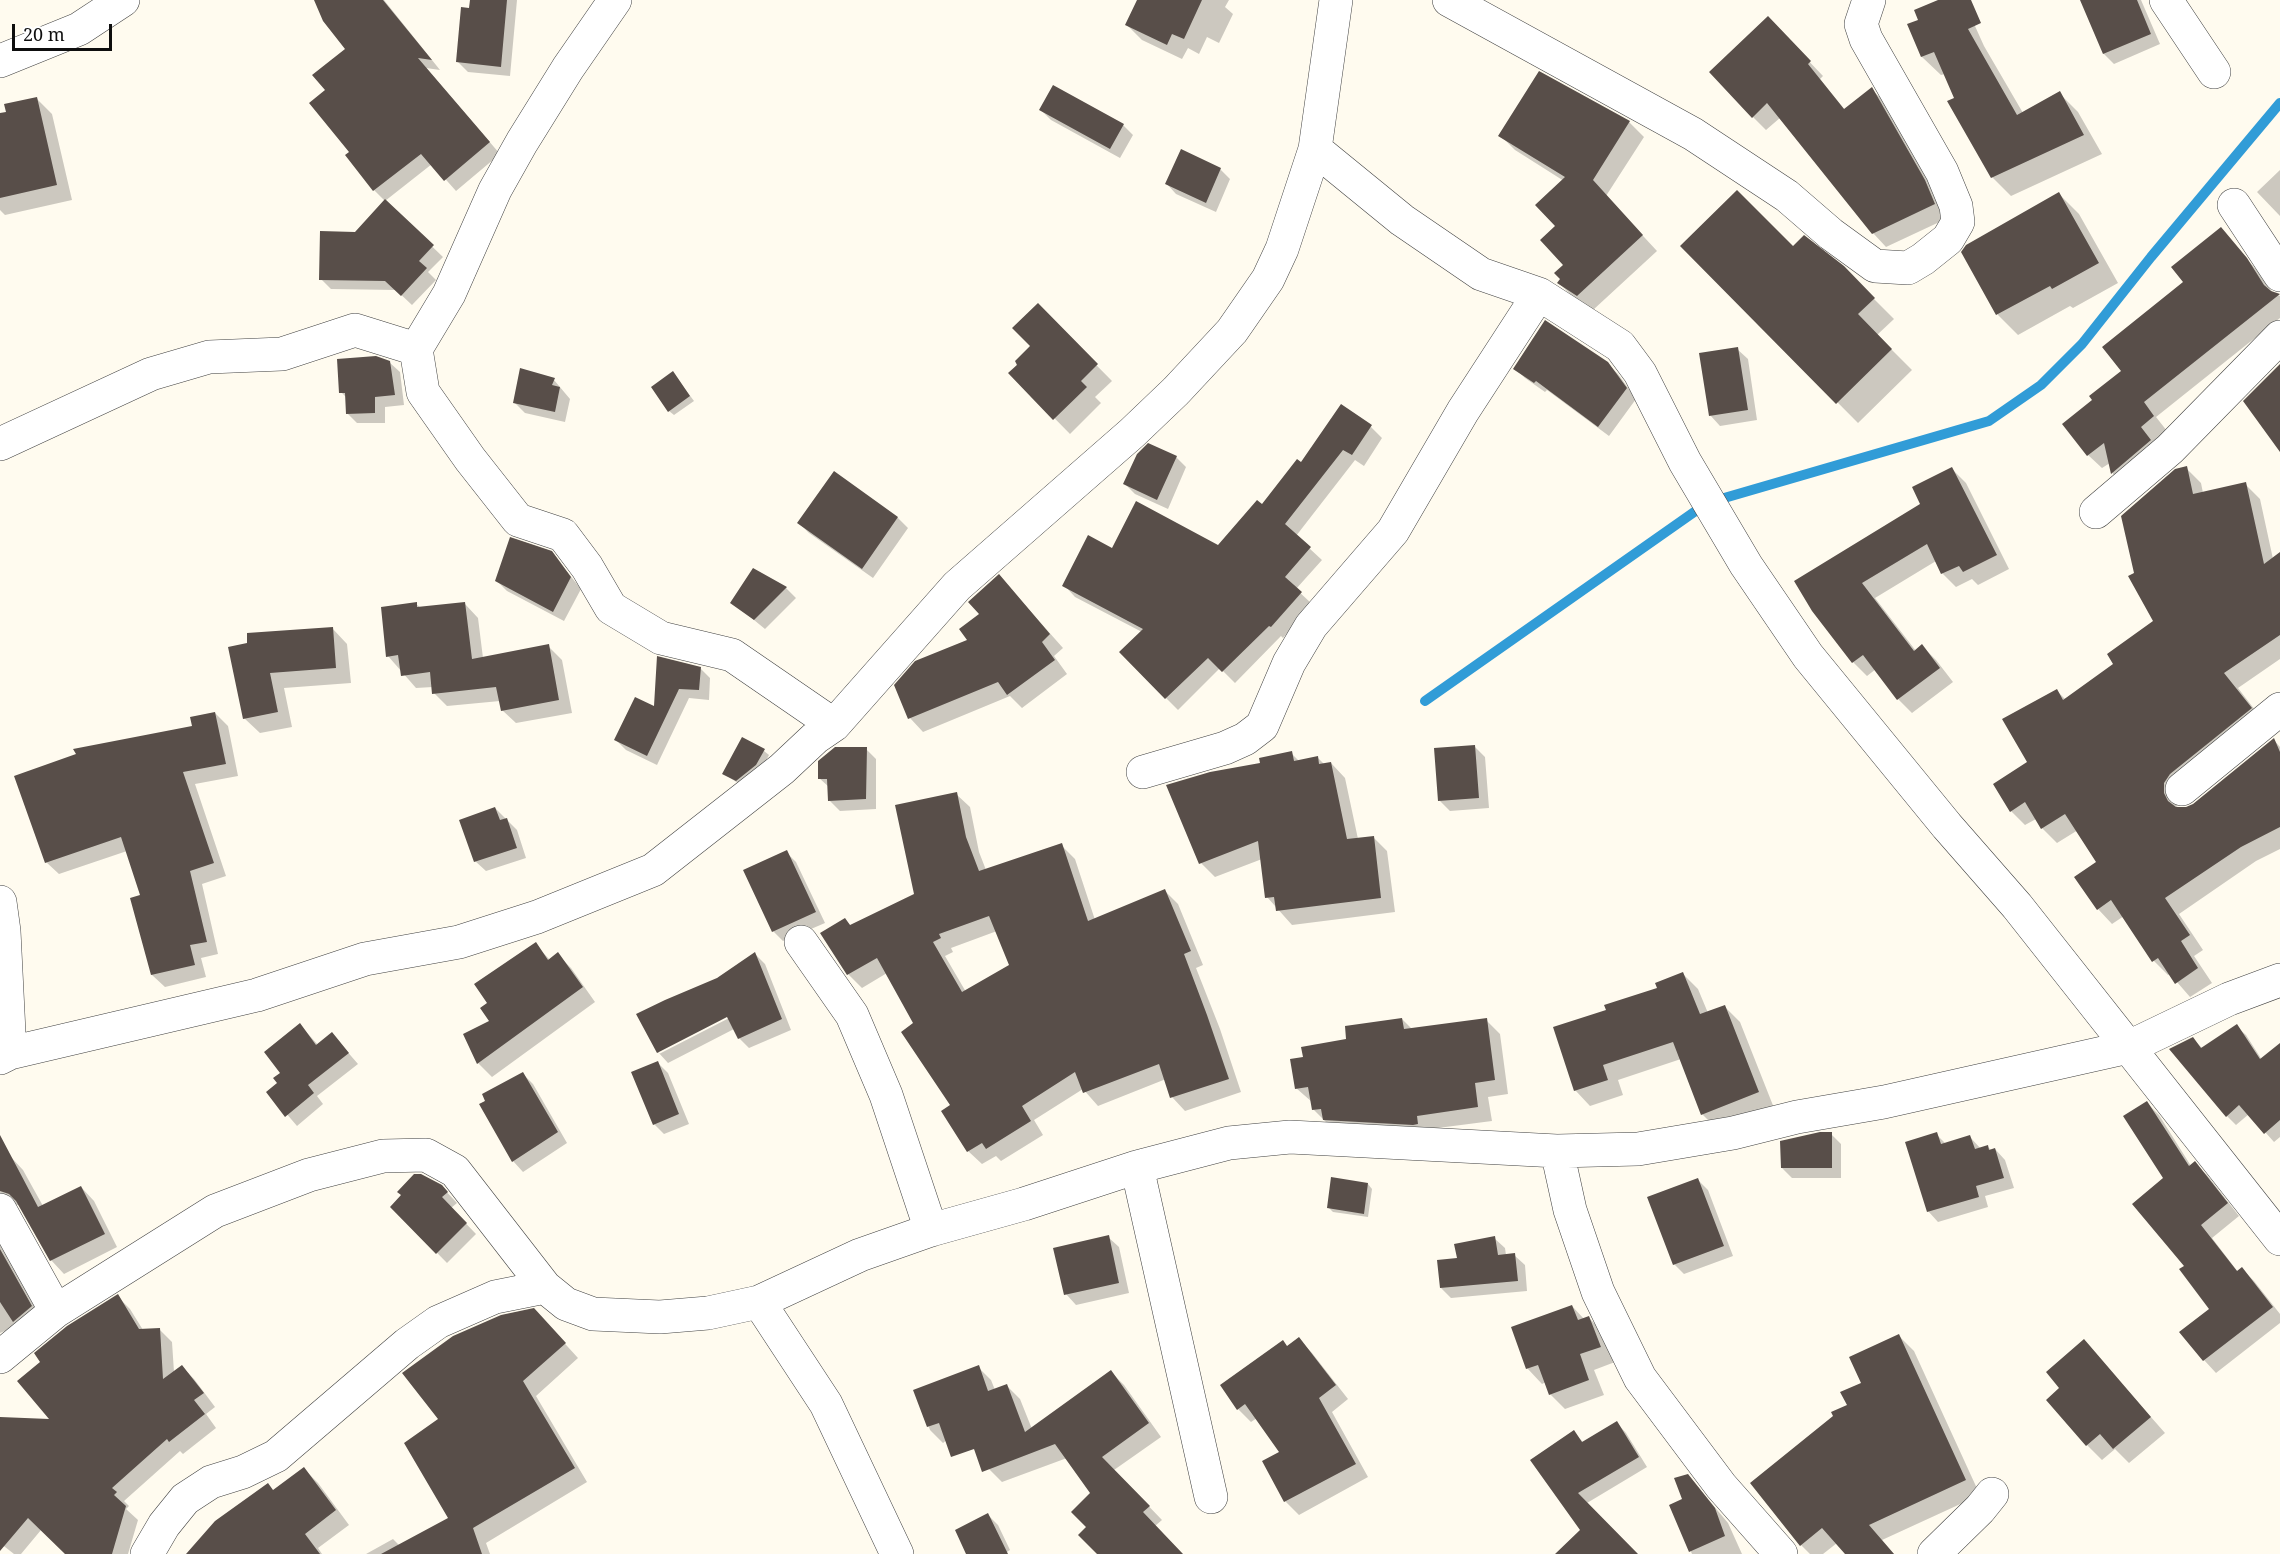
<!DOCTYPE html>
<html>
<head>
<meta charset="utf-8">
<style>
	body { margin:0 }
	#map { position:relative; width:2280px; height:1554px; overflow:hidden; background:#fffbef; font-family:"Noto Serif",serif }
	canvas { display:block }
	.scale { position:absolute; left:12px; top:24px; width:100px; height:27px; box-sizing:border-box; border:3px solid #0e0e0e; border-top:0; padding-left:8px; font-size:18px; line-height:21px; white-space:nowrap; color:#0e0e0e; -webkit-text-stroke:4px #fff; paint-order:stroke }
</style>
</head>
<body>
<div id="map">
<canvas width="2280" height="1554"></canvas>
<div class="scale">20 m</div>
</div>
<script>
const c = document.querySelector('canvas').getContext('2d');
c.lineJoin = 'round';
function fill(path, color) {
  c.fillStyle = color;
  c.fill(path, 'evenodd');
}
function shape(rows) {
  const path = new Path2D();
  for (const r of rows) {
    path.moveTo(r[0], r[1]);
    for (let i = 2; i < r.length; i += 2) path.lineTo(r[i], r[i + 1]);
  }
  return path;
}
function strokePath(path, color, width, dash) {
  c.strokeStyle = color;
  c.lineWidth = width;
  c.lineCap = dash ? 'butt' : 'round';
  c.setLineDash(dash || []);
  c.stroke(path);
}
const shadow = shape([
	[316,0,384,0,440,70,426,68,500,154,456,191,432,164,385,201,374,190,351,152,327,90,347,49],
	[471,0,517,0,510,76,468,72,458,62],
	[1139,0,1229,0,1225,7,1233,14,1219,43,1207,37,1199,54,1188,48,1182,59,1142,40,1127,25],
	[1942,0,1955,0,1970,15,1984,46,2023,113,2059,93,2078,112,2102,154,2011,196,1992,177,1945,74,1941,75,1922,57,1909,25,1920,20],
	[2082,0,2141,0,2160,44,2114,64,2104,54],
	[1781,32,1823,76,1820,79,1845,110,1871,89,1885,102,1938,196,1948,218,1886,247,1873,233,1781,117,1766,130,1753,117],
	[37,99,52,114,72,200,5,215,0,210,0,115],
	[1041,110,1123,125,1133,135,1120,158,1051,120],
	[1629,122,1644,137,1606,196,1657,251,1593,310,1574,298,1559,283,1565,265,1557,226,1564,181,1515,150,1500,135],
	[1220,169,1230,179,1216,212,1176,194,1166,183],
	[2280,170,2280,216,2257,192],
	[2059,194,2079,214,2118,283,2073,308,2070,306,2018,335,1998,315,1963,252],
	[385,201,443,257,428,272,436,280,412,305,396,290,331,289,321,279,355,233],
	[2221,229,2260,274,2273,293,2280,296,2280,318,2156,417,2167,431,2126,487,2113,474,2110,463,2102,468,2088,455,2095,401,2123,372],
	[1682,246,1793,248,1843,268,1894,319,1877,335,1912,370,1858,423],
	[1038,306,1112,381,1095,397,1101,403,1070,434,1010,373,1032,346],
	[1737,349,1748,359,1757,420,1720,426,1710,415],
	[389,362,400,372,404,405,385,407,385,423,357,423,347,413,347,398,341,392],
	[1607,363,1618,374,1636,399,1609,436,1547,390,1545,392,1525,378,1515,368],
	[673,373,694,401,674,415,669,411],
	[554,380,570,399,565,422,525,413,514,402],
	[1371,427,1382,438,1364,466,1355,460,1296,536,1322,560,1296,589,1312,604,1283,638,1281,636,1235,683,1220,668,1178,710,1121,653,1142,632,1075,597,1064,585,1112,550,1218,547,1262,506,1301,464],
	[1176,457,1186,467,1168,509,1135,494,1125,484],
	[2186,468,2201,483,2203,493,2245,484,2260,499,2273,559,2280,554,2280,659,2238,688,2265,723,2179,797,2177,808,2186,809,2194,805,2274,740,2280,747,2280,849,2256,861,2179,914,2203,950,2194,956,2212,983,2190,997,2170,974,2168,975,2154,961,2124,916,2112,924,2098,909,2098,863,2078,830,2057,843,2042,828,2036,819,2025,825,2011,811,2057,691,2065,699,2115,664,2155,621,2135,574],
	[1952,469,1966,483,2009,569,1978,585,1972,579,1956,587,1942,573,1936,561,1875,598,1916,651,1922,646,1936,660,1953,682,1912,713,1898,699,1876,669,1867,676,1853,662,1813,610,1922,505],
	[835,473,898,518,908,528,873,578,809,533,799,523],
	[551,552,581,589,564,621,507,591,497,581],
	[754,570,786,588,796,598,765,629,732,602],
	[999,576,1063,648,1054,656,1067,674,1022,708,1010,696,923,732,910,718,969,640],
	[416,604,421,608,465,604,478,618,483,658,548,646,562,660,572,713,516,723,502,710,500,701,447,706,434,693,433,687,416,688,388,656],
	[332,628,347,644,351,683,284,688,292,727,260,733,244,718,230,648],
	[700,668,710,678,709,700,689,698,657,765,626,750,616,740,656,709],
	[215,713,228,726,238,776,195,784,226,876,202,884,218,954,201,958,206,977,165,987,152,975,142,896,127,851,59,874,46,862,193,727],
	[1474,746,1485,757,1489,808,1450,811,1440,801],
	[866,749,876,759,876,809,840,811,830,801,829,787,819,778],
	[764,751,769,755,761,770,741,785,724,774],
	[1291,753,1299,761,1317,757,1325,765,1331,763,1345,778,1358,839,1373,837,1387,851,1395,912,1292,925,1267,897,1262,859,1215,877,1201,863,1262,764],
	[956,794,970,807,979,852,986,870,1061,845,1075,859,1095,920,1165,891,1178,904,1203,965,1196,968,1220,1029,1241,1092,1185,1111,1172,1097,1166,1079,1098,1106,1083,1089,1034,1120,1043,1135,1001,1161,996,1156,982,1164,968,1151,952,1106,915,1023,887,973,862,988,848,974,822,933,845,920,851,926,916,895],
	[997,931,1011,966,966,992,945,956,953,952,951,948],
	[495,808,517,830,526,858,486,871,475,861],
	[786,852,796,862,825,923,783,941,773,931],
	[535,944,550,960,557,954,571,968,595,1002,492,1077,478,1063,465,1035,492,1021,489,1003],
	[755,954,765,964,791,1030,749,1048,739,1038,734,1029,668,1063,658,1052,639,1015,718,979],
	[733,1012,735,1015,659,1054,659,1050],
	[1683,974,1698,989,1708,1013,1725,1007,1740,1022,1774,1108,1718,1130,1702,1114,1681,1059,1618,1080,1623,1095,1590,1106,1575,1090,1608,1011,1659,989],
	[1402,1019,1412,1029,1486,1020,1500,1034,1508,1094,1488,1097,1492,1121,1430,1129,1327,1123,1313,1109,1312,1102,1296,1088,1304,1058],
	[300,1025,318,1045,332,1034,358,1064,317,1096,323,1104,297,1126,268,1092,279,1083],
	[2236,1026,2246,1035,2262,1060,2280,1045,2280,1137,2274,1142,2249,1114,2236,1125,2227,1116,2193,1039,2203,1049],
	[658,1063,668,1073,689,1124,664,1134,654,1124],
	[523,1074,533,1084,567,1143,523,1172,513,1161,481,1104],
	[2147,1103,2159,1115,2191,1166,2194,1163,2207,1175,2239,1216,2212,1238,2238,1272,2242,1269,2254,1281,2280,1314,2280,1323,2216,1373,2204,1360,2211,1309,2186,1266],
	[1831,1134,1841,1144,1841,1178,1792,1178,1782,1168],
	[1936,1134,1946,1144,1970,1137,1981,1149,1988,1147,1992,1151,1995,1149,2005,1160,2014,1188,1985,1196,1988,1207,1938,1222,1928,1211],
	[10,1156,23,1170,43,1206,81,1187,94,1201,117,1247,64,1274,51,1260,21,1206,14,1204,0,1211,0,1162],
	[1698,1180,1708,1190,1733,1256,1684,1274,1674,1264],
	[1368,1184,1372,1189,1368,1217,1333,1212,1328,1207],
	[441,1186,457,1203,451,1208,476,1234,447,1263,392,1207],
	[1108,1237,1119,1247,1129,1293,1076,1305,1066,1294],
	[1494,1238,1505,1248,1506,1255,1514,1255,1525,1265,1527,1291,1451,1298,1441,1288,1459,1260],
	[0,1240,45,1320,19,1325,0,1333],
	[117,1296,130,1309,143,1330,159,1329,172,1342,174,1372,182,1367,194,1379,215,1407,206,1414,216,1428,183,1454,180,1451,124,1501,129,1506,126,1509,138,1520,128,1554,67,1554,41,1530,21,1554,14,1554,0,1543,0,1418,52,1421],
	[1572,1306,1584,1319,1588,1317,1604,1333,1615,1362,1594,1370,1604,1395,1565,1409,1550,1394,1546,1382,1542,1384,1527,1368],
	[547,1324,578,1358,536,1396,587,1482,486,1543,490,1554,366,1554,393,1539,400,1546,450,1519,441,1420],
	[1899,1336,1914,1351,1980,1495,1882,1540,1894,1554,1847,1554,1837,1543,1823,1554,1810,1554,1801,1545,1835,1417,1849,1406,1863,1384],
	[1299,1339,1312,1353,1348,1399,1332,1412,1368,1477,1299,1515,1285,1501,1264,1462,1281,1452,1257,1418,1251,1422,1238,1409,1222,1386],
	[2084,1341,2165,1433,2129,1463,2115,1449,2102,1460,2087,1445,2061,1388],
	[978,1367,991,1380,995,1390,1007,1386,1020,1399,1032,1429,1111,1372,1124,1385,1161,1437,1114,1470,1162,1520,1155,1526,1182,1554,1099,1554,1088,1527,1092,1493,1067,1458,1002,1482,989,1469,969,1422,943,1443,930,1430,915,1391],
	[1617,1423,1626,1433,1647,1467,1587,1503,1636,1554,1558,1554,1582,1530,1532,1461,1573,1432,1584,1443],
	[304,1469,318,1483,349,1525,318,1548,322,1554,188,1554],
	[1688,1475,1728,1523,1742,1554,1692,1554,1670,1505,1684,1500],
	[988,1515,998,1525,1010,1550,1004,1554,968,1554]
]);
const stream = shape([
	[1425,701,1707,503,1989,421,2041,385,2082,344,2151,257,2280,103]
]);
const building = shape([
	[314,0,383,0,432,60,418,58,490,142,444,181,421,154,373,191,345,155,349,152,309,103,325,90,312,75,345,49,323,21],
	[470,0,507,0,501,67,456,62,461,7,469,8],
	[1137,0,1202,0,1184,39,1172,34,1167,45,1125,25],
	[1938,0,1971,0,1981,23,1968,29,2017,115,2060,91,2084,135,1991,178,1947,101,1954,98,1934,52,1921,57,1907,24,1918,20,1914,10],
	[2080,0,2137,0,2151,34,2103,54],
	[1768,16,1811,61,1808,64,1844,109,1872,87,1925,180,1935,204,1872,234,1767,103,1752,118,1709,72],
	[1539,71,1630,121,1593,180,1643,235,1577,296,1557,283,1560,279,1554,273,1563,265,1540,240,1555,226,1535,205,1565,177,1498,136],
	[1053,85,1124,124,1110,149,1039,110],
	[37,97,57,185,0,198,0,113,6,112,4,104],
	[1181,149,1221,168,1206,203,1165,184],
	[1737,190,1793,246,1804,235,1844,266,1875,298,1858,314,1892,349,1836,404,1680,246],
	[2059,192,2099,263,2052,289,2050,286,1996,315,1961,252,1966,245],
	[385,199,434,245,419,261,427,268,401,296,385,281,319,280,320,231,355,232],
	[2221,227,2247,258,2264,285,2271,291,2280,294,2144,402,2154,416,2141,427,2151,440,2111,474,2104,443,2087,456,2062,424,2092,400,2089,396,2121,371,2102,347,2183,282,2171,267],
	[1038,303,1098,364,1081,381,1087,387,1053,420,1008,373,1017,365,1015,361,1030,346,1012,328],
	[1545,320,1608,362,1627,388,1598,427,1536,381,1534,383,1513,369],
	[1738,347,1748,410,1709,416,1699,353],
	[376,356,390,361,395,395,375,397,375,413,346,414,345,393,339,393,337,359],
	[2280,364,2280,452,2243,401],
	[520,368,555,378,552,385,560,387,555,412,513,403],
	[673,371,690,396,668,412,651,387],
	[1341,404,1372,425,1352,455,1343,450,1285,524,1311,547,1285,577,1302,592,1271,627,1269,626,1222,672,1208,658,1165,699,1119,652,1143,629,1062,586,1088,535,1112,548,1136,501,1218,545,1257,500,1262,504,1297,459,1301,462],
	[1148,443,1177,456,1157,500,1123,484,1137,454],
	[2187,466,2193,494,2246,482,2264,564,2280,552,2280,635,2224,673,2252,708,2170,774,2164,783,2164,793,2168,801,2176,807,2186,807,2193,804,2274,738,2280,752,2280,827,2241,847,2165,898,2190,935,2181,941,2198,968,2175,984,2158,958,2152,962,2111,900,2097,910,2074,877,2096,862,2065,814,2041,829,2025,802,2010,812,1993,784,2027,762,2002,719,2057,689,2063,700,2113,664,2107,654,2153,621,2128,576,2134,573,2121,516,2175,469],
	[1952,467,1997,555,1963,572,1959,566,1941,574,1927,544,1862,583,1914,651,1922,644,1940,668,1897,700,1863,655,1852,663,1812,611,1794,581,1920,504,1912,487],
	[834,471,898,517,862,569,797,523],
	[510,537,552,551,571,577,553,612,495,581],
	[753,568,787,587,754,620,730,603],
	[999,574,1050,634,1042,642,1055,660,1007,695,998,682,908,719,894,685,915,661,967,640,959,629,979,614,968,602],
	[417,602,417,607,465,602,472,659,549,644,559,700,501,711,496,687,432,694,430,672,401,676,398,655,386,657,381,607],
	[333,627,336,668,270,673,278,712,243,719,228,647,247,643,247,633],
	[657,656,701,667,699,690,679,689,647,756,614,740,635,697,654,706],
	[215,712,226,764,183,772,214,863,190,871,207,942,190,945,195,965,151,975,130,898,140,895,121,837,45,863,14,776,76,754,73,749,192,726,190,717],
	[742,737,765,749,756,765,736,781,722,774],
	[1475,745,1479,798,1438,801,1434,748],
	[835,747,867,747,866,799,828,801,827,779,818,779,818,761],
	[1292,751,1294,761,1318,756,1319,764,1331,762,1347,839,1374,836,1381,898,1276,911,1274,897,1265,898,1258,841,1199,864,1166,785,1210,772,1260,763,1259,758],
	[957,792,966,837,979,871,1062,843,1088,921,1165,889,1191,951,1184,954,1207,1015,1229,1079,1170,1098,1159,1064,1083,1093,1075,1072,1022,1106,1031,1121,986,1149,982,1143,967,1152,941,1111,950,1105,901,1032,913,1023,877,958,847,975,820,933,845,918,850,925,914,894,895,805],
	[989,916,1009,965,962,992,933,942,941,938,939,934],
	[495,807,500,820,507,818,517,848,474,862,459,820],
	[787,850,816,912,772,932,743,870],
	[536,942,548,960,558,952,583,987,477,1064,463,1034,489,1021,480,1008,487,1003,474,984],
	[755,952,782,1019,738,1039,727,1017,657,1053,636,1014,665,1000,717,978],
	[1683,972,1700,1014,1725,1005,1759,1092,1701,1115,1673,1042,1603,1065,1608,1080,1574,1091,1553,1027,1606,1010,1604,1005,1657,988,1655,983],
	[1402,1018,1404,1029,1487,1018,1495,1080,1475,1083,1478,1107,1417,1116,1418,1124,1413,1125,1323,1120,1321,1109,1312,1110,1308,1087,1295,1089,1290,1059,1303,1057,1301,1047,1346,1039,1345,1026],
	[300,1023,316,1045,332,1032,349,1053,308,1085,314,1093,285,1117,266,1092,277,1083,273,1078,280,1073,264,1052],
	[2237,1024,2260,1059,2280,1043,2280,1120,2264,1134,2239,1105,2226,1117,2169,1049,2193,1037,2201,1048],
	[658,1061,679,1114,653,1125,631,1072],
	[523,1072,558,1132,512,1162,479,1104,485,1101,482,1094],
	[2147,1101,2189,1166,2195,1161,2228,1203,2201,1225,2237,1271,2242,1267,2273,1307,2203,1361,2179,1332,2209,1309,2179,1269,2184,1266,2132,1204,2163,1178,2123,1116],
	[1820,1132,1832,1132,1832,1168,1781,1168,1780,1141],
	[1937,1132,1941,1144,1970,1135,1975,1149,1988,1145,1989,1150,1995,1148,2004,1178,1976,1186,1979,1197,1927,1212,1905,1142],
	[0,1135,38,1207,81,1186,105,1234,50,1261,16,1201,9,1194,0,1191],
	[414,1174,421,1174,442,1185,448,1192,442,1197,467,1223,436,1254,390,1207,401,1195,397,1192],
	[1331,1177,1368,1183,1364,1214,1327,1208],
	[1698,1178,1724,1246,1673,1265,1647,1197],
	[1109,1235,1119,1283,1064,1295,1053,1248],
	[1495,1236,1498,1255,1515,1253,1518,1281,1440,1288,1437,1260,1457,1258,1454,1244],
	[0,1249,32,1306,13,1322,0,1302],
	[118,1294,139,1329,160,1328,163,1379,182,1365,204,1393,194,1400,205,1414,169,1442,167,1439,112,1488,117,1492,114,1495,126,1506,112,1554,65,1554,28,1518,0,1551,0,1417,49,1419,17,1381,40,1362,34,1353,67,1326],
	[1572,1305,1578,1320,1589,1316,1601,1347,1580,1354,1589,1380,1549,1395,1538,1365,1526,1369,1511,1327],
	[534,1308,566,1343,523,1381,575,1468,473,1528,482,1554,381,1554,448,1518,404,1443,438,1419,402,1373,453,1336,501,1315],
	[1899,1334,1966,1480,1869,1525,1894,1554,1845,1554,1822,1528,1800,1546,1750,1483,1833,1416,1831,1412,1847,1405,1840,1392,1861,1383,1849,1357],
	[1299,1337,1336,1385,1319,1398,1356,1464,1284,1502,1262,1461,1279,1452,1245,1404,1237,1410,1220,1385,1283,1340,1287,1346],
	[2084,1339,2151,1417,2113,1449,2100,1434,2086,1446,2046,1400,2059,1388,2046,1372],
	[979,1365,988,1391,1007,1384,1025,1432,1111,1370,1149,1423,1102,1457,1150,1506,1143,1512,1183,1554,1097,1554,1078,1535,1086,1527,1071,1512,1090,1493,1055,1444,982,1472,974,1449,951,1457,939,1423,927,1427,913,1390],
	[1617,1421,1639,1457,1578,1493,1638,1554,1555,1554,1580,1530,1530,1460,1574,1430,1582,1442],
	[304,1467,336,1510,305,1534,320,1554,186,1554,215,1521,268,1483,273,1490],
	[1688,1474,1715,1508,1725,1536,1689,1552,1669,1505,1682,1499,1674,1478],
	[988,1513,1008,1554,966,1554,955,1530]
]);
const minor = shape([
	[1449,0,1693,134,1787,196,1831,234,1875,266,1908,268,1923,259,1948,239,1958,222,1956,206,1942,172,1866,39,1861,24,1869,0],
	[2166,0,2214,72],
	[0,61,79,29,123,0],
	[1315,149,1402,220,1481,274,1539,294,1620,346,1640,373,1685,462,1746,565,1808,656,1947,826,2017,906,2280,1239],
	[2234,205,2280,275],
	[416,349,449,294,495,190,522,142,568,68,615,0],
	[0,444,151,374,209,357,282,354,355,330,416,349,423,392,470,459,518,520,563,535,587,567,611,608,661,638,732,655,834,725],
	[2096,512,2170,449,2280,337],
	[1143,772,1225,748,1245,739,1262,726,1289,663,1311,626,1393,531,1463,411,1539,294],
	[2182,789,2280,709],
	[0,902,4,931,10,1053],
	[801,942,852,1015,886,1095,931,1230],
	[0,1058,10,1053,257,995,365,959,459,942,537,917,653,870,782,769,815,738,834,725,957,586,1132,433,1176,391,1232,331,1268,279,1282,249,1315,149,1336,0],
	[1557,1151,1570,1210,1598,1292,1640,1378,1721,1486,1781,1554],
	[1137,1167,1211,1497],
	[0,1210,56,1311],
	[759,1302,826,1404,897,1554],
	[0,1357,56,1311,215,1211,309,1175,383,1156,426,1155,455,1171,545,1287,566,1304,593,1314,660,1317,708,1313,759,1302,860,1255,931,1230,1024,1204,1137,1167,1229,1143,1290,1137,1557,1151,1638,1149,1733,1133,1797,1117,1884,1102,2129,1047,2229,999,2280,980],
	[147,1554,164,1525,185,1499,211,1482,243,1472,276,1456,407,1344,438,1322,495,1297,545,1287],
	[1934,1554,1980,1509,1992,1494]
]);
fill(shadow, '#0003');
strokePath(stream, '#319cd7', 10);
fill(building, '#584e49');
strokePath(minor, '#414141', 34);
strokePath(minor, '#fff', 33);
</script>
</body>
</html>
